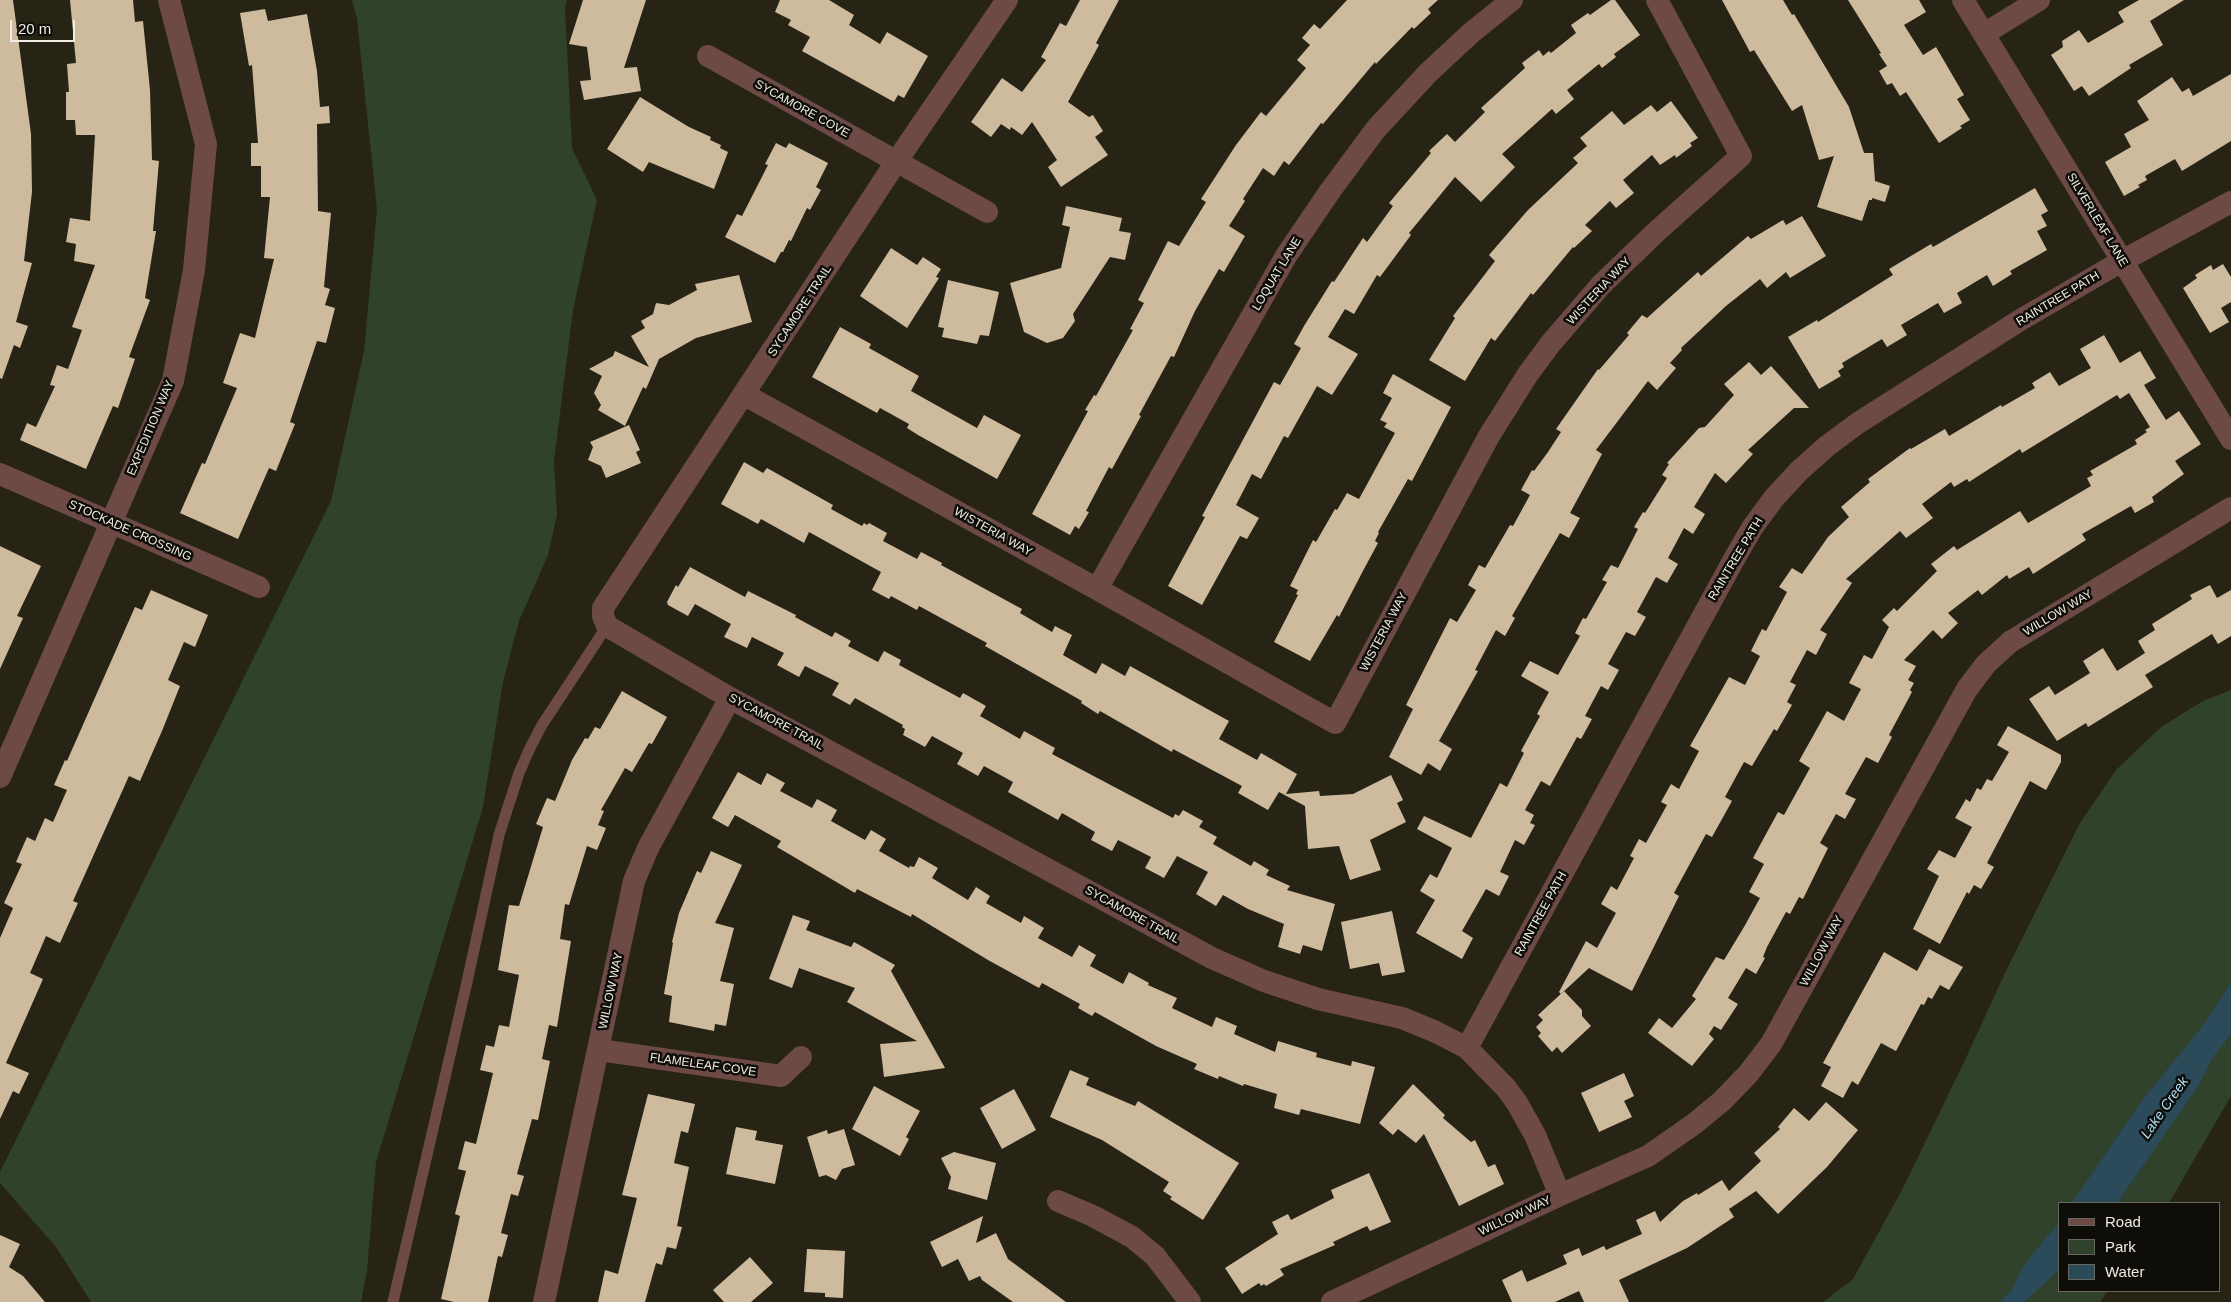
<!DOCTYPE html>
<html>
<head>
<meta charset="utf-8">
<style>
	body { margin:0 }
	#map { position:relative; width:2231px; height:1302px; overflow:hidden; background:#272415; font-family:Arial,sans-serif }
	canvas { display:block }
	.legend { position:absolute; left:2058px; top:1202px; width:162px; height:90px; box-sizing:border-box; background:#0e0d07; border:1px solid #68665f; margin:0; padding:6px 9px; list-style:none; font-size:15px; color:#eeece3 }
	.legend li { display:flex; align-items:center; gap:10px; height:25px }
	.legend b { width:25px; border:1px solid #68665f }
	.scale { position:absolute; left:10px; top:20px; width:65px; height:22px; box-sizing:border-box; border:2px solid #eeece3; border-top:0; padding-left:6px; font-size:15px; line-height:18px; white-space:nowrap; color:#eeece3; -webkit-text-stroke:4px #0e0d07; paint-order:stroke }
</style>
</head>
<body>
<div id="map">
<canvas width="2231" height="1302"></canvas>
<ul class="legend">
<li><b style="height:6px;background:#6d4a46"></b>Road</li>
<li><b style="height:14px;background:#30412c"></b>Park</li>
<li><b style="height:14px;background:#2b4b5b"></b>Water</li>
</ul>
<div class="scale">20 m</div>
</div>
<script>
const c = document.querySelector('canvas').getContext('2d');
c.lineJoin = 'round';
function fill(path, color) {
  c.fillStyle = color;
  c.fill(path, 'evenodd');
}
function shape(rows) {
  const path = new Path2D();
  for (const r of rows) {
    path.moveTo(r[0], r[1]);
    for (let i = 2; i < r.length; i += 2) path.lineTo(r[i], r[i + 1]);
  }
  return path;
}
function strokePath(path, color, width, dash) {
  c.strokeStyle = color;
  c.lineWidth = width;
  c.lineCap = dash ? 'butt' : 'round';
  c.setLineDash(dash || []);
  c.stroke(path);
}
function label(font, color, halo, rows, align = 'center') {
  c.font = font + ' Arial,sans-serif';
  c.lineWidth = 5;
  c.setLineDash([]);
  c.textBaseline = 'middle';
  c.strokeStyle = halo;
  c.fillStyle = color;
  for (const [text, x, y, turn = 0] of rows) {
    c.save();
    c.translate(x, y);
    c.rotate((+turn || 0) * Math.PI / 180);
    c.textAlign = isNaN(turn) ? turn : align;
    if (halo) c.strokeText(text, 0, 0);
    c.fillText(text, 0, 0);
    c.restore();
  }
}
const green = shape([
	[352,0,567,0,565,8,572,148,597,200,573,310,554,461,557,515,548,555,519,621,503,682,483,807,376,1162,367,1271,361,1302,91,1302,56,1247,0,1183,0,1172,331,501,364,351,377,209,357,19],
	[2231,690,2231,1096,2169,1203,2060,1203,2060,1291,2108,1291,2100,1302,1823,1302,1853,1279,1903,1188,1965,1060,2005,973,2080,823,2116,770,2161,727,2203,701]
]);
const water = shape([
	[2231,983,2231,1034,2212,1058,2199,1085,2117,1203,2072,1203,2141,1102,2205,1023],
	[2060,1221,2060,1269,2024,1302,2000,1302,2012,1290,2024,1265]
]);
const building = shape([
	[0,0,13,0,31,134,32,192,24,261,32,263,16,322,28,326,20,348,14,345,2,379,0,378],
	[70,0,133,0,135,22,143,21,150,90,152,160,159,161,153,231,156,231,145,298,150,300,129,357,135,359,118,408,113,406,86,469,20,440,27,423,36,427,55,386,50,385,57,365,68,369,82,330,72,327,95,265,74,261,76,244,66,242,70,218,90,221,95,135,76,135,75,120,66,120,66,92,69,92,67,64,76,63],
	[583,0,646,0,624,68,637,67,641,91,584,100,580,81,591,80,587,47,569,44],
	[780,0,829,0,854,15,849,25,880,44,887,32,928,56,904,98,898,95,894,102,802,51,810,37,788,25,791,20,775,12],
	[1080,0,1119,0,1096,43,1099,45,1068,102,1089,117,1093,115,1103,131,1095,137,1108,155,1061,187,1048,167,1057,160,1032,122,1022,135,1011,127,1010,130,1001,124,991,137,971,122,1002,78,1022,92,1046,60,1041,57,1060,23,1066,26],
	[1347,0,1438,0,1428,9,1431,13,1414,29,1412,27,1376,64,1375,62,1323,124,1321,123,1289,165,1284,161,1274,176,1263,168,1243,199,1245,201,1229,226,1245,236,1224,272,1219,269,1195,311,1174,357,1171,356,1139,415,1141,416,1112,469,1109,467,1086,511,1089,512,1079,529,1075,526,1070,535,1032,514,1088,411,1085,410,1094,395,1096,396,1133,330,1130,329,1144,303,1138,300,1168,241,1179,246,1206,202,1201,199,1236,145,1261,112,1266,116,1306,68,1297,60,1310,45,1302,38,1314,24,1320,29],
	[1611,0,1615,0,1640,35,1614,54,1616,57,1602,68,1599,64,1567,90,1574,99,1556,114,1552,109,1502,154,1515,167,1481,202,1455,177,1409,233,1411,235,1380,277,1377,275,1354,314,1345,309,1328,337,1358,354,1332,395,1317,386,1288,438,1284,436,1261,479,1252,474,1236,505,1259,518,1247,539,1240,536,1202,605,1168,586,1205,517,1202,516,1274,382,1280,385,1301,348,1294,344,1304,326,1332,281,1334,282,1363,238,1367,242,1393,206,1389,203,1431,153,1429,151,1447,134,1455,142,1485,112,1481,108,1525,68,1522,63,1539,50,1543,56,1549,51,1551,53,1576,33,1571,25,1588,13,1590,15],
	[1722,0,1783,0,1792,15,1794,14,1849,107,1864,153,1873,153,1875,181,1890,186,1885,202,1872,198,1872,200,1869,200,1862,221,1817,207,1834,156,1819,160,1802,105,1792,111,1754,50,1750,52],
	[1848,0,1919,0,1926,12,1904,25,1923,55,1936,47,1964,95,1957,99,1970,120,1960,126,1962,128,1939,143,1906,92,1900,96,1892,83,1887,85,1879,71,1887,66,1879,54,1881,53],
	[2139,0,2184,0,2150,21,2163,45,2129,65,2131,68,2089,96,2082,86,2074,91,2051,55,2063,47,2062,41,2079,30,2088,43,2124,22,2118,12],
	[265,9,268,21,307,14,317,71,320,107,329,106,330,123,317,124,318,211,331,213,324,287,330,289,325,305,335,308,326,343,317,341,290,422,295,424,276,471,269,468,238,539,180,513,202,463,205,464,237,388,223,383,240,333,255,338,274,259,264,258,270,197,261,197,261,166,251,166,251,143,258,143,252,65,249,66,240,13],
	[2231,74,2231,141,2182,171,2175,159,2145,176,2147,180,2138,185,2140,187,2124,196,2105,162,2131,147,2124,134,2149,120,2137,101,2172,77,2182,92,2189,88,2193,96],
	[640,97,689,127,711,137,710,140,721,145,720,148,728,152,714,189,649,162,643,172,607,149],
	[1671,101,1698,138,1690,143,1692,146,1676,158,1675,155,1660,165,1652,155,1623,180,1634,193,1616,208,1610,201,1585,225,1592,231,1574,248,1573,247,1533,295,1531,293,1495,341,1491,338,1465,381,1429,360,1455,318,1453,316,1495,261,1489,255,1528,210,1578,163,1573,158,1587,146,1580,138,1612,111,1624,125,1651,105,1657,112],
	[776,143,786,148,789,143,828,163,816,187,821,190,810,210,807,208,791,241,789,240,783,252,781,252,775,263,725,237,737,214,742,216,768,165,765,164],
	[2035,188,2048,211,2041,215,2047,226,2037,231,2047,250,2010,271,2012,274,1993,286,1987,275,1957,293,1962,303,1944,313,1938,303,1901,325,1907,335,1887,347,1882,339,1842,363,1844,367,1838,371,1841,376,1819,389,1788,337,1817,320,1818,322,1893,275,1889,269,1931,244,1933,247],
	[1066,206,1122,218,1119,231,1131,233,1125,260,1110,257,1073,314,1075,321,1063,338,1047,343,1024,332,1010,283,1061,268,1070,227,1062,225],
	[1802,216,1826,256,1790,278,1786,272,1767,288,1760,279,1726,306,1681,348,1682,350,1670,363,1676,368,1657,390,1648,381,1596,450,1602,454,1570,513,1580,518,1569,538,1560,533,1512,616,1515,618,1505,636,1496,630,1475,670,1478,671,1439,741,1452,749,1440,771,1428,763,1421,775,1389,757,1413,709,1406,705,1450,618,1457,622,1476,590,1468,585,1479,565,1485,568,1510,525,1513,526,1530,495,1521,490,1532,470,1534,471,1548,452,1561,432,1556,429,1598,369,1599,370,1629,335,1627,333,1642,315,1647,318,1698,272,1701,276,1748,236,1751,239,1783,220,1786,225],
	[891,248,917,265,923,257,941,269,936,277,939,278,907,328,860,296],
	[2223,264,2231,277,2231,302,2221,308,2229,322,2210,333,2183,288,2197,278,2195,275,2211,265,2213,270],
	[739,275,752,322,696,338,659,359,646,389,643,387,625,426,598,410,601,405,594,393,602,376,589,369,613,356,615,351,649,367,631,336,645,328,641,321,653,314,656,303,669,305,697,290,695,284],
	[948,280,999,292,989,336,980,335,977,344,942,337,944,328,938,327],
	[840,327,871,344,869,348,919,376,911,391,977,428,984,415,1021,435,997,479,918,435,907,428,909,424,880,408,877,413,812,377],
	[2104,335,2120,363,2140,351,2156,378,2144,385,2166,420,2179,411,2201,444,2175,461,2184,474,2152,497,2154,502,2135,513,2131,506,2082,534,2086,540,2033,574,2029,567,2009,579,2007,575,1982,595,1978,590,1948,613,1958,623,1942,639,1933,630,1904,660,1916,666,1908,680,1914,683,1910,690,1912,692,1889,735,1892,737,1878,763,1866,757,1845,794,1856,799,1845,819,1836,814,1820,843,1828,848,1803,899,1799,897,1790,914,1786,912,1767,947,1763,957,1765,958,1756,974,1746,968,1728,998,1738,1004,1721,1030,1714,1026,1709,1034,1714,1039,1692,1066,1648,1033,1659,1018,1672,1028,1696,999,1692,996,1716,957,1724,960,1744,927,1760,898,1749,892,1764,864,1753,858,1778,812,1784,815,1810,768,1799,761,1827,711,1844,721,1861,689,1849,683,1864,655,1872,659,1889,627,1882,620,1894,608,1897,611,1937,571,1931,564,1954,546,1957,550,2020,511,2028,523,2091,486,2087,478,2093,475,2090,471,2137,444,2135,440,2147,432,2145,430,2150,427,2129,393,2120,399,2117,395,2022,453,2020,449,1969,482,1967,479,1954,487,1951,482,1922,504,1933,518,1906,538,1900,531,1846,579,1852,583,1820,630,1827,634,1816,655,1807,650,1790,682,1796,685,1787,702,1792,705,1777,731,1774,729,1752,766,1744,762,1725,797,1732,801,1712,837,1706,834,1674,893,1679,896,1632,991,1589,968,1561,994,1559,992,1586,941,1597,948,1616,913,1601,904,1611,886,1617,890,1634,858,1630,856,1639,839,1646,843,1667,805,1661,802,1671,784,1679,789,1699,751,1690,746,1729,677,1745,685,1760,656,1751,651,1762,629,1766,631,1787,592,1779,587,1792,568,1802,574,1828,537,1849,517,1841,507,1870,482,1868,479,1910,448,1911,449,1945,429,1949,436,2001,405,2002,407,2035,388,2032,383,2050,372,2059,386,2091,368,2080,349],
	[1749,362,1761,375,1771,366,1809,408,1794,408,1748,450,1753,454,1726,483,1715,473,1694,507,1705,514,1693,534,1684,528,1668,558,1678,564,1667,583,1656,577,1637,612,1646,617,1635,636,1626,632,1608,664,1619,670,1608,690,1601,686,1585,716,1592,719,1581,739,1577,737,1550,786,1541,781,1525,810,1534,815,1530,823,1535,825,1524,845,1515,840,1500,872,1509,876,1499,896,1486,889,1462,931,1473,938,1462,959,1416,933,1435,900,1420,891,1430,874,1437,878,1452,848,1417,829,1424,816,1471,838,1500,783,1507,787,1524,753,1521,751,1540,716,1537,714,1549,692,1521,676,1530,661,1558,675,1580,636,1575,633,1583,618,1586,619,1607,582,1602,580,1611,565,1618,568,1638,529,1634,527,1643,512,1645,513,1667,478,1662,475,1669,464,1667,463,1699,428,1705,427,1734,395,1724,384],
	[1393,374,1451,407,1412,481,1408,479,1378,532,1379,533,1375,541,1378,543,1364,569,1339,617,1337,615,1310,661,1274,642,1298,595,1296,594,1298,590,1290,586,1313,540,1316,542,1335,509,1337,510,1347,493,1359,499,1395,433,1384,427,1387,423,1380,420,1392,398,1383,393],
	[629,425,640,450,636,452,641,463,606,478,601,466,588,460,593,447,590,442],
	[744,462,763,473,767,468,833,505,831,509,862,526,864,523,867,525,869,523,887,533,883,541,917,559,921,552,942,563,941,565,1022,609,1020,613,1052,632,1055,626,1072,635,1063,655,1096,674,1102,663,1125,676,1130,666,1229,721,1219,739,1257,760,1261,753,1297,774,1286,794,1319,791,1320,796,1353,794,1391,775,1403,800,1397,803,1406,822,1370,840,1381,870,1350,880,1339,846,1308,849,1305,806,1279,792,1268,810,1238,793,1242,786,1173,749,1172,752,1100,711,1098,714,1081,703,1082,701,985,646,987,643,919,606,917,610,891,596,889,599,872,590,881,572,809,532,804,543,761,519,758,524,721,504],
	[0,546,41,566,17,616,23,618,0,669],
	[690,567,745,597,748,591,796,615,795,617,832,637,835,632,851,641,848,646,878,662,884,651,901,660,899,665,960,698,963,693,986,706,980,716,1020,739,1024,731,1055,748,1052,754,1173,818,1175,814,1179,816,1183,810,1203,821,1199,827,1217,837,1213,844,1251,866,1254,861,1269,870,1266,875,1290,886,1287,890,1335,904,1322,951,1303,945,1300,954,1278,947,1284,924,1248,909,1223,895,1216,906,1196,894,1208,872,1177,856,1164,878,1145,868,1151,857,1118,840,1112,851,1091,840,1095,832,1062,813,1058,820,1008,792,1013,782,984,766,978,776,957,764,963,753,932,736,925,747,903,735,905,729,902,727,903,725,855,698,850,705,832,695,839,683,805,666,799,677,777,665,784,653,752,637,747,648,724,637,731,624,695,604,688,616,668,605,667,602,676,585,678,587],
	[2210,585,2217,598,2231,590,2231,636,2218,644,2212,634,2145,675,2153,687,2088,727,2086,723,2057,741,2029,699,2049,686,2055,695,2090,673,2083,661,2103,648,2117,671,2145,653,2138,641,2155,630,2152,624,2192,599,2190,595],
	[151,590,208,615,195,647,184,642,168,680,180,686,162,731,140,781,129,776,73,901,78,903,60,943,46,936,30,973,43,979,6,1063,29,1073,19,1094,13,1091,0,1119,0,938,13,908,4,903,22,864,16,862,27,837,35,841,45,818,53,822,67,790,54,785,65,760,67,761,135,607,142,610],
	[622,691,667,717,652,744,649,743,632,772,625,768,601,810,604,811,598,825,606,828,597,850,587,846,569,905,565,904,560,939,571,941,557,1027,549,1025,542,1059,550,1061,538,1120,532,1119,517,1174,524,1176,518,1196,511,1194,501,1233,508,1235,502,1257,498,1256,488,1302,454,1302,441,1299,460,1216,455,1214,466,1171,458,1169,465,1141,476,1144,493,1073,480,1070,486,1045,494,1047,499,1025,509,1027,519,975,498,970,509,905,519,906,543,827,536,824,547,798,555,801,572,760,585,738,588,739,595,727,600,729],
	[2008,726,2061,755,2061,762,2046,790,2030,781,1987,863,1994,867,1981,889,1974,885,1969,894,1967,892,1940,944,1913,929,1939,876,1927,869,1939,850,1955,858,1972,827,1955,818,1966,799,1970,802,1977,788,1981,790,1987,779,1992,781,2009,752,1997,745],
	[738,772,761,785,767,773,785,783,780,791,812,808,817,799,837,810,831,821,865,840,871,830,886,839,879,851,909,868,910,866,914,867,919,857,938,868,932,878,968,900,976,887,990,896,986,903,1021,923,1024,916,1044,928,1038,938,1072,957,1079,945,1096,955,1090,966,1123,984,1129,972,1149,983,1148,985,1177,998,1172,1008,1212,1027,1216,1017,1237,1026,1234,1034,1275,1052,1278,1041,1317,1053,1316,1057,1351,1066,1352,1061,1375,1067,1360,1124,1301,1109,1299,1115,1274,1108,1277,1094,1244,1084,1243,1086,1219,1076,1218,1079,1194,1069,1197,1064,1156,1046,1095,1012,1092,1016,1078,1008,1080,1004,1042,983,1039,988,988,960,912,914,911,917,857,889,855,893,777,847,781,841,735,815,728,827,712,818],
	[711,851,742,865,715,923,734,928,720,981,734,984,726,1026,715,1024,714,1031,669,1022,672,996,664,994,673,943,672,942,679,913,697,871,701,873],
	[1392,911,1405,972,1382,976,1379,963,1350,969,1341,922],
	[793,915,810,921,806,930,851,947,854,942,895,965,891,971,945,1068,884,1077,880,1044,917,1041,847,1002,855,988,799,968,792,988,769,979],
	[1929,949,1963,967,1949,990,1940,985,1932,999,1928,997,1924,1005,1921,1004,1896,1051,1881,1043,1858,1085,1852,1081,1843,1098,1821,1086,1831,1067,1823,1063,1884,952,1917,971],
	[1564,991,1582,1010,1582,1016,1591,1026,1562,1053,1557,1047,1552,1052,1538,1036,1541,1033,1536,1027,1543,1020,1538,1015],
	[1070,1070,1089,1078,1086,1085,1135,1106,1138,1101,1239,1163,1203,1220,1170,1199,1172,1197,1163,1191,1169,1182,1102,1140,1050,1117],
	[1624,1073,1634,1096,1624,1101,1632,1117,1599,1132,1581,1093],
	[1413,1084,1445,1115,1443,1118,1471,1142,1475,1140,1488,1167,1495,1164,1504,1184,1459,1206,1424,1134,1416,1143,1398,1129,1393,1135,1379,1123],
	[874,1086,920,1111,906,1137,909,1139,900,1156,852,1129],
	[1014,1089,1036,1130,1002,1149,980,1108],
	[648,1094,695,1104,688,1133,681,1131,674,1163,689,1167,677,1226,682,1227,676,1249,667,1247,662,1265,656,1263,645,1302,598,1302,605,1270,618,1274,637,1198,622,1195],
	[1826,1102,1858,1130,1827,1167,1778,1214,1756,1191,1729,1209,1734,1217,1687,1248,1619,1280,1629,1302,1584,1302,1579,1291,1555,1302,1512,1302,1502,1280,1522,1270,1527,1282,1567,1264,1563,1255,1579,1248,1582,1256,1604,1246,1606,1250,1642,1234,1636,1220,1655,1211,1660,1222,1683,1201,1697,1193,1698,1195,1722,1180,1729,1191,1761,1161,1754,1153,1780,1129,1778,1127,1794,1108,1809,1121],
	[736,1127,757,1131,755,1140,783,1145,775,1184,726,1174],
	[844,1129,855,1165,842,1169,836,1180,826,1175,819,1177,807,1137,827,1130,828,1134],
	[954,1152,996,1163,987,1200,948,1189,951,1177,941,1158],
	[1369,1173,1391,1222,1370,1231,1367,1226,1333,1242,1335,1245,1280,1269,1284,1275,1266,1286,1264,1284,1261,1286,1259,1283,1242,1294,1225,1268,1278,1234,1272,1222,1288,1214,1291,1220,1334,1198,1331,1190],
	[983,1216,976,1243,996,1233,1008,1259,1066,1302,1013,1302,982,1280,980,1276,969,1281,958,1259,942,1267,930,1242],
	[0,1235,20,1244,9,1267,23,1276,45,1302,0,1302],
	[807,1249,845,1251,843,1298,825,1297,825,1293,804,1292],
	[750,1257,773,1283,751,1302,724,1302,713,1290]
]);
const service = shape([
	[393,1302,467,982,499,835,519,773,530,748,542,725,607,626]
]);
const minor = shape([
	[1007,0,896,162,603,608,603,616,607,626,730,698,1212,958,1264,981,1318,999,1402,1018,1436,1032,1467,1048,1506,1088,1517,1103,1535,1135,1560,1195],
	[1963,0,2231,439],
	[1984,34,2039,0],
	[708,56,987,212],
	[745,395,1097,589,1335,723,1489,436,1528,374,1551,343,1601,285,1656,232,1741,156,1657,0],
	[0,474,259,587],
	[1097,589,1286,256,1330,191,1376,129,1428,73,1471,33,1512,0],
	[0,777,173,381,194,270,206,144,169,0],
	[1467,1048,1733,561,1752,528,1774,498,1799,471,1827,446,1858,423,2022,319,2122,261,2231,202],
	[599,1050,781,1076,801,1057],
	[1058,1201,1093,1216,1132,1237,1155,1256,1190,1302],
	[544,1302,634,881,648,848,730,698],
	[1332,1302,1560,1195,1648,1156,1694,1124,1722,1101,1748,1074,1771,1044,1967,689,1986,664,2010,642,2231,508]
]);
const streetNames = [
	["SYCAMORE COVE",802,109,29],
	["SILVERLEAF LANE",2097,220,59],
	["LOQUAT LANE",1277,274,-59],
	["WISTERIA WAY",1599,291,-47],
	["RAINTREE PATH",2058,299,-31],
	["SYCAMORE TRAIL",800,311,-57],
	["EXPEDITION WAY",151,428,-67],
	["STOCKADE CROSSING",130,531,24],
	["WISTERIA WAY",993,532,29],
	["RAINTREE PATH",1736,559,-59],
	["WILLOW WAY",2058,613,-31],
	["WISTERIA WAY",1384,632,-62],
	["SYCAMORE TRAIL",776,722,28],
	["RAINTREE PATH",1541,914,-61],
	["SYCAMORE TRAIL",1132,915,29],
	["WILLOW WAY",1822,951,-62],
	["WILLOW WAY",611,991,-78],
	["FLAMELEAF COVE",703,1065,8],
	["WILLOW WAY",1515,1216,-25]
];
const waterNames = [
	["Lake Creek",2165,1108,-55]
];
fill(green, '#30412c');
fill(water, '#2b4b5b');
fill(building, '#ceba9d');
strokePath(service, '#6d4a46', 11);
strokePath(minor, '#6d4a46', 22);
label('12px', '#eeece3', '#0e0d07', streetNames);
label('italic 14px', '#aedff8', '#0e0d07', waterNames);
</script>
</body>
</html>
